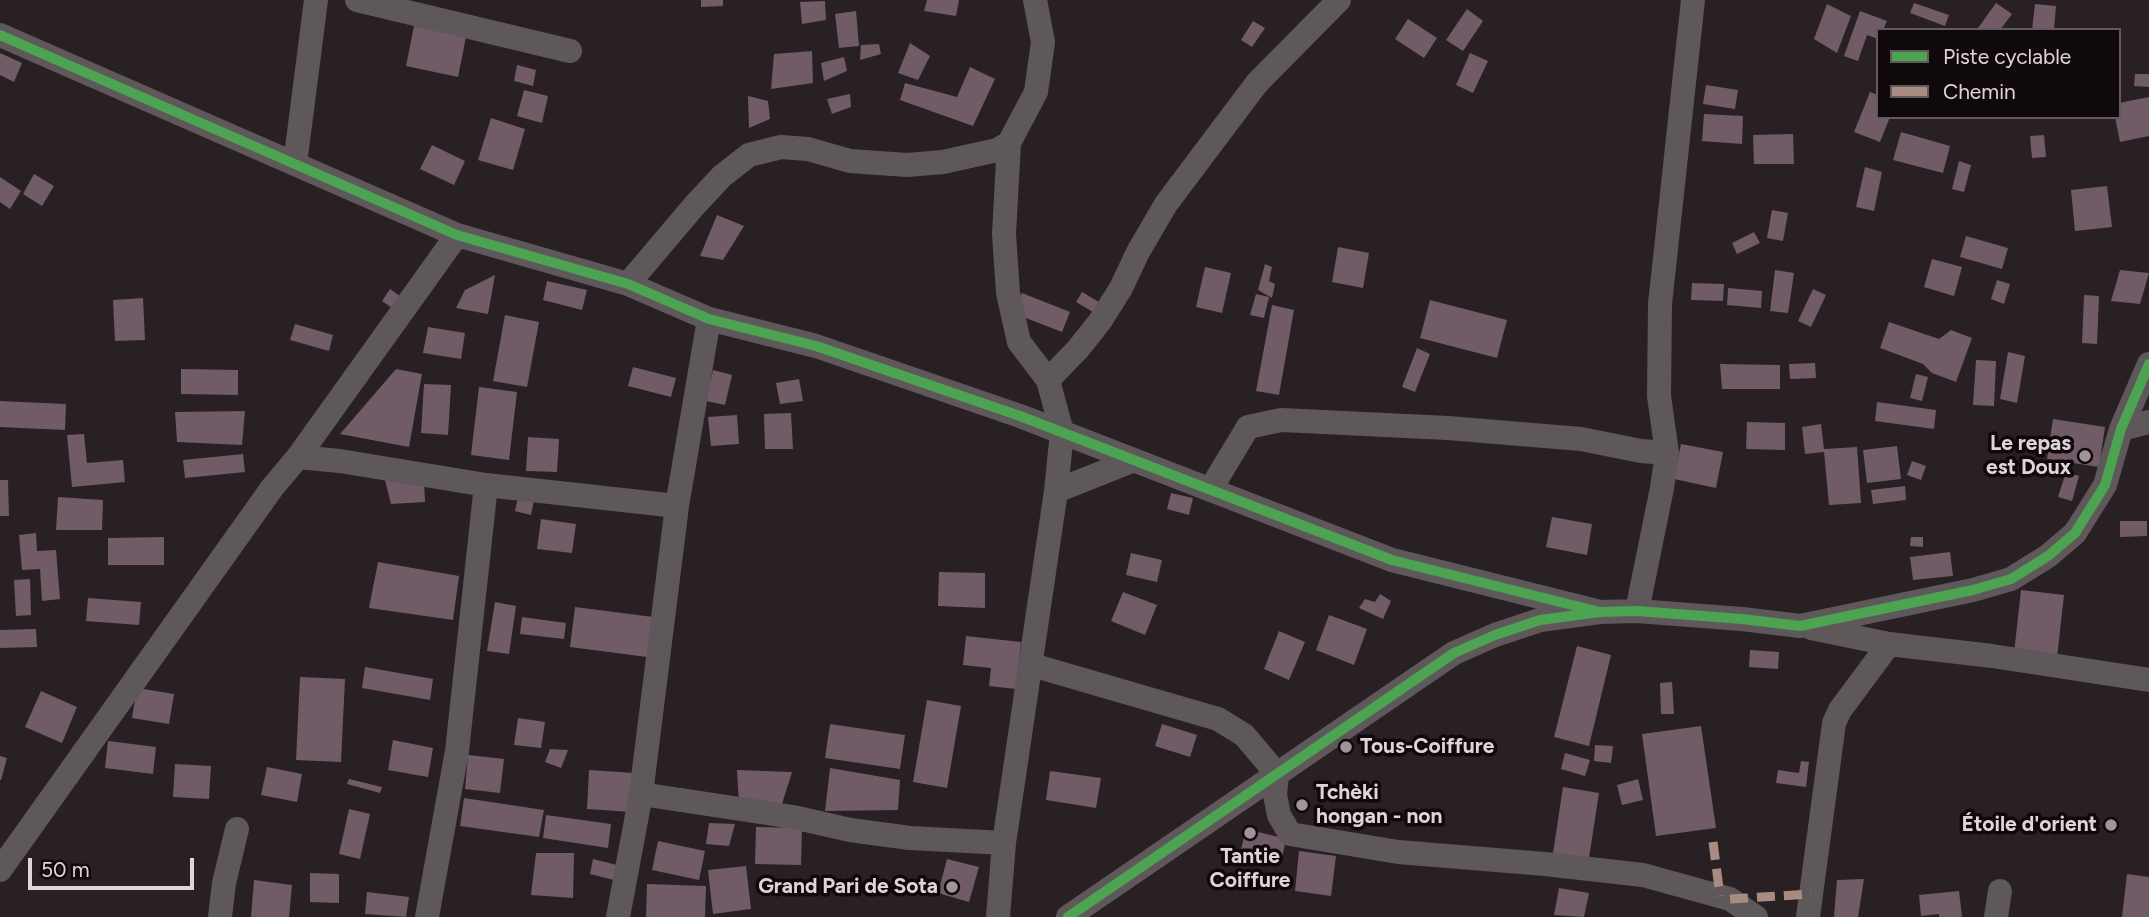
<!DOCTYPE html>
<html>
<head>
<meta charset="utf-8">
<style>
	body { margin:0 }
	#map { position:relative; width:2149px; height:917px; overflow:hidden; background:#292024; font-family:Figtree,sans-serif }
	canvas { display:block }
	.legend { position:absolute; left:1876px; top:28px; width:245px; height:91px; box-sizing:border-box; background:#10090c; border:2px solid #635a5e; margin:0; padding:9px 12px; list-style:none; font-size:21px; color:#e0d4d9 }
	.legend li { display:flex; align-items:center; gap:14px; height:35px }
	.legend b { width:35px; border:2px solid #635a5e }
	.scale { position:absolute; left:28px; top:858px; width:166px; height:32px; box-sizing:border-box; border:4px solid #e0d4d9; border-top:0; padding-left:9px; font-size:21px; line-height:24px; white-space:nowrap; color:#e0d4d9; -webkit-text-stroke:5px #10090c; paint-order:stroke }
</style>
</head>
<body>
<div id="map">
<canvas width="2149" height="917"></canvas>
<ul class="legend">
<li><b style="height:9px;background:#4ca352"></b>Piste cyclable</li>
<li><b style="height:9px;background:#a88b81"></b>Chemin</li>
</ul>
<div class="scale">50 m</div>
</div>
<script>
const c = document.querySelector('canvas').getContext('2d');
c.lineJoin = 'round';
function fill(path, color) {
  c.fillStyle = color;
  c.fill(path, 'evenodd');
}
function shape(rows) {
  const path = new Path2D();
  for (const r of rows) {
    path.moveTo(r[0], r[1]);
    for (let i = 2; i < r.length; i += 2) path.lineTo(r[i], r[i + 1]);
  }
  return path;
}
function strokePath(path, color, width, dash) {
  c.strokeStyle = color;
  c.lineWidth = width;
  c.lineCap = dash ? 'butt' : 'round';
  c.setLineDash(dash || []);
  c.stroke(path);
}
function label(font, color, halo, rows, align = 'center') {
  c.font = font + ' Figtree,sans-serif';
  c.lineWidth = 7;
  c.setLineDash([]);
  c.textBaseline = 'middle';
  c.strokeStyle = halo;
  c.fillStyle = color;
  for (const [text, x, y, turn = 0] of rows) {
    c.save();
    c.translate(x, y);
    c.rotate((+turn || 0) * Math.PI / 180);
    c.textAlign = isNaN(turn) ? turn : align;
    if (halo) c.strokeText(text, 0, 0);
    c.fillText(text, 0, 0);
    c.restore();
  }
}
const building = shape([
	[701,0,723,0,723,6,701,7],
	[927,0,959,0,956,16,924,11],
	[825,1,826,20,802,24,800,2],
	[1914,3,1949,15,1945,26,1910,13],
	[1996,3,2012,14,2000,30,1981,30,1978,28],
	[1827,4,1851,16,1837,53,1814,39],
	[2035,4,2056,6,2054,30,2032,30],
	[1467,9,1483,21,1463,51,1446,40],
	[856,11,859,46,839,48,835,14],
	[1860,11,1887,21,1883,30,1878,30,1878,39,1867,35,1858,61,1844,56],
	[1408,19,1437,38,1424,58,1395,39],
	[1253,21,1265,28,1252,47,1241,40],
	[414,26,466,37,458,77,406,66],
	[910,43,930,56,918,80,898,73],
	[879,44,881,54,860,60,861,45],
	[812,51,813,83,771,89,774,54],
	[0,53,22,63,14,82,0,75],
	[1470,53,1488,61,1473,93,1456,85],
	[844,57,847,71,824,81,821,63],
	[517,65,536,70,533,86,514,81],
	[970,67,995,79,973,126,900,100,905,83,957,97],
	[2135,74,2149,74,2149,87,2134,86],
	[1706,85,1738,90,1735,109,1703,104],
	[524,90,548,96,542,123,517,116],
	[1870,92,1878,95,1878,117,1890,117,1880,142,1854,132],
	[850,94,851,107,832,114,827,99],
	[748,96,768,101,770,119,749,128],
	[2149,97,2149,136,2120,142,2115,117,2119,117,2119,103],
	[1704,114,1743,116,1742,144,1702,141],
	[491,118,525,129,513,170,478,160],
	[1901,132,1950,146,1943,173,1893,160],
	[1793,134,1794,164,1754,164,1753,135],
	[2044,135,2046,157,2032,158,2030,136],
	[432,145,465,161,454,185,420,169],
	[1959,161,1971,165,1964,192,1952,189],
	[1865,167,1882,172,1874,211,1856,207],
	[34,174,54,186,42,206,23,194],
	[0,177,21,191,10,209,0,202],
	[2107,186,2112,227,2075,231,2071,190],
	[1772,210,1788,213,1783,241,1767,238],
	[717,215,744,226,723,260,700,256],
	[1754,232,1760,243,1737,254,1732,243],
	[1966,236,2008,248,2002,269,1960,257],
	[1338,247,1369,253,1363,288,1332,282],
	[1932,259,1962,267,1954,296,1924,287],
	[1265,264,1272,267,1269,281,1275,284,1272,298,1258,290],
	[1205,267,1231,273,1222,313,1196,307],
	[1775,270,1794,273,1788,313,1770,311],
	[2120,270,2149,273,2140,304,2111,301],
	[495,275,488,314,456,308,465,290],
	[1997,280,2010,284,2004,304,1991,299],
	[547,281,587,290,582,310,543,300],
	[1692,283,1724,284,1723,301,1691,300],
	[1728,288,1762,291,1761,308,1727,305],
	[390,289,400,296,392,308,382,301],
	[1813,289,1826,295,1811,327,1798,321],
	[1082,292,1099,302,1093,312,1076,302],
	[1022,293,1070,312,1062,332,1013,313],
	[1256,294,1269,297,1264,318,1250,315],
	[2084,295,2099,296,2097,344,2082,343],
	[143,298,145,340,115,341,113,300],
	[1430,300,1507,320,1497,358,1420,338],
	[1272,305,1294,310,1279,395,1256,391],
	[505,315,539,322,527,387,493,381],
	[1889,322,1939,339,1951,330,1972,338,1956,382,1932,373,1923,364,1880,348],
	[295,324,333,335,329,351,290,340],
	[428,327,465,333,461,359,423,353],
	[1417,348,1430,354,1415,392,1402,387],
	[2008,352,2025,356,2017,403,2000,399],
	[1976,360,1996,361,1994,406,1973,405],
	[1815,363,1816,378,1790,379,1789,364],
	[1720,364,1780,365,1780,389,1722,389],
	[633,367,676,378,671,397,628,386],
	[181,369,238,370,238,395,181,394],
	[396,369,422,374,409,447,340,434],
	[713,370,732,375,725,405,706,401],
	[1916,374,1928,377,1922,401,1910,398],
	[799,379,803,401,780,404,776,383],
	[424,384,451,385,448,435,421,433],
	[479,387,517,392,509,460,471,455],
	[0,401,66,404,65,430,0,427],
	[1877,402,1936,410,1934,429,1875,421],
	[245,411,242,445,177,442,175,412],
	[791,413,793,449,765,449,764,414],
	[737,415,739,444,711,446,708,417],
	[2053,419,2105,427,2099,467,2047,459],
	[1747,422,1785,423,1785,450,1746,449],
	[1821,424,1824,449,1857,447,1861,503,1829,505,1824,452,1805,454,1802,427],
	[84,434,87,463,123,460,125,482,72,487,67,435],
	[528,437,559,439,557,472,526,471],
	[1681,444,1723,452,1716,488,1674,479],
	[1897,446,1901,479,1867,483,1863,450],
	[243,454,245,472,185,478,183,460],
	[1912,461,1926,466,1921,480,1907,475],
	[2066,472,2079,476,2072,501,2058,497],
	[384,476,424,480,425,502,391,504],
	[0,480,8,480,9,516,0,516],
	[1905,486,1906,500,1873,504,1871,490],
	[1171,493,1193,498,1189,515,1167,509],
	[58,497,103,500,102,530,56,530],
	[518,497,534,500,531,515,515,511],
	[1552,517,1592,524,1587,555,1546,547],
	[541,519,576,524,572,553,537,549],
	[2120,521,2147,521,2147,536,2120,537],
	[36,533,37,551,56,550,60,599,42,601,40,569,22,570,19,535],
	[164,537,164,565,108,565,108,538],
	[1911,537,1923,537,1923,547,1910,546],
	[1950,552,1953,576,1913,580,1910,557],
	[1131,553,1162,560,1157,582,1126,575],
	[378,562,459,576,453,620,369,608],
	[939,572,985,573,985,608,938,606],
	[30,579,31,615,16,616,14,580],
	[2021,590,2064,595,2057,658,2014,653],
	[1123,592,1157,605,1145,635,1111,621],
	[1380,594,1391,601,1383,619,1359,608,1365,599,1375,602],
	[88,598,141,602,139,625,86,621],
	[495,602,516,606,509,654,487,651],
	[575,607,653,617,647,657,570,647],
	[1329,615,1367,629,1354,665,1316,650],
	[522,617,566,623,564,639,520,634],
	[36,629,37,647,0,648,0,630],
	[1279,631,1305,642,1289,680,1264,669],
	[966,636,1021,642,1016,689,989,686,991,668,963,665],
	[1577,646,1611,655,1589,746,1554,737],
	[1750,650,1779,652,1778,669,1749,667],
	[365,667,433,679,430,700,362,688],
	[300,677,345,679,341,762,296,760],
	[1672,682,1674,714,1661,714,1660,683],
	[137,688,174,694,169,724,132,718],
	[41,691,77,707,62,743,25,727],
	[927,700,961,706,947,788,913,782],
	[518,718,545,722,541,748,514,745],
	[830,724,905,735,900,769,825,758],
	[1162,724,1197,735,1190,757,1155,746],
	[1701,726,1716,828,1656,836,1642,734],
	[393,740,433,748,428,777,388,770],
	[108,741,156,747,153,774,105,768],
	[1595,745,1613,746,1611,763,1594,761],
	[550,749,568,750,561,768,545,762],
	[1565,753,1590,760,1585,776,1561,769],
	[468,755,504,759,500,793,465,789],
	[0,756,7,758,1,780,0,780],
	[1801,761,1809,762,1806,787,1776,783,1778,770,1799,773],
	[175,764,211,766,209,799,173,797],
	[267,767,302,774,297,802,261,795],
	[830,768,900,780,898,810,825,811],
	[589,770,635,773,632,812,587,809],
	[737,770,792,772,782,804,739,804],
	[1050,771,1101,778,1096,808,1046,800],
	[349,779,382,787,380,793,347,784],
	[1638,779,1643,800,1622,805,1617,785],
	[1563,787,1599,793,1589,858,1553,853],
	[464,798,544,810,539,837,460,826],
	[349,809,370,814,360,859,339,854],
	[546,815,611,824,608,848,543,838],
	[709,823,735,824,729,846,706,844],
	[756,827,802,828,801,865,755,864],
	[1246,829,1286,839,1281,863,1240,854],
	[658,841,705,851,699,880,652,870],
	[1299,851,1336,856,1331,896,1295,891],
	[536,853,574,853,573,898,531,895],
	[593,859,617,865,614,880,590,874],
	[947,859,979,867,969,902,938,893],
	[746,866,751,909,713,914,708,870],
	[310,873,339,874,339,903,310,902],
	[2127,874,2149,877,2149,917,2122,917],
	[1864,879,1858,917,1834,917,1837,880],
	[254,880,292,885,289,917,251,917],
	[647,884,706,886,705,917,646,917],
	[1559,888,1589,893,1584,917,1554,915],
	[1959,891,1962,917,1939,917,1939,914,1921,916,1919,895],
	[367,892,409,897,406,917,365,914]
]);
const street = shape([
	[357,0,570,51],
	[0,35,457,235,628,284,709,319,816,346,1020,416,1392,560,1600,612],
	[295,164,316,0],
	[628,284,694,206,722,176,749,155,781,147,808,149,850,161,907,165,943,162,997,150,1009,143,1036,92,1043,42,1035,0],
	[1048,380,1078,349,1101,320,1121,288,1138,252,1166,204,1257,83,1339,0],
	[2121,429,2149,422],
	[298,457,340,461,486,485,677,506],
	[1210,490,1248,427,1281,420,1448,428,1581,439,1641,451,1667,453],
	[1056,491,1134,460],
	[1637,611,1662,488,1667,453,1659,396,1660,304,1693,0],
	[1811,628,1889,644,1992,656,2149,680],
	[1032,665,1218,719,1244,735,1277,774,1275,795,1279,815,1290,834,1398,852,1545,864,1643,875,1730,899,1756,917],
	[641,794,793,817,850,830,910,838,1004,843,1056,491,1062,432,1048,380,1019,342,1008,293,1004,234,1009,143],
	[0,870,272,488,298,457,457,235],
	[220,917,224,883,237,829],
	[427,917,457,751,486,485],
	[618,917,641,794,677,506,709,319],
	[998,917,1004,843],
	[1068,917,1454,653,1495,635,1540,620,1600,612,1637,611,1742,619,1800,626,1973,590,2011,579,2048,556,2075,533,2105,485,2121,429,2149,364],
	[1808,917,1834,723,1840,710,1889,644],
	[1996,917,2000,891]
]);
const quiet = shape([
	[1713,842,1720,896],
	[1730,899,1811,894]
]);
const cycleway = shape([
	[0,35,457,235,628,284,709,319,816,346,1020,416,1392,560,1600,612],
	[1068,917,1454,653,1495,635,1540,620,1600,612,1637,611,1742,619,1800,626,1973,590,2011,579,2048,556,2075,533,2105,485,2121,429,2149,364]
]);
const markers = [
	[2085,456,7,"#a0959a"],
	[1346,747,7,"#a0959a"],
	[1302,805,7,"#a0959a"],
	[2111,825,7,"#a0959a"],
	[1250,833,7,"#a0959a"],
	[952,887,7,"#a0959a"]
];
const poiNames = [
	["Le repas",2071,444],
	["est Doux",2071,468],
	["Tous-Coiffure",1360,747,"left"],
	["Tchèki",1316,793,"left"],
	["hongan - non",1316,817,"left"],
	["Étoile d'orient",2097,825],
	["Tantie",1250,857,"center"],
	["Coiffure",1250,881,"center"],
	["Grand Pari de Sota",938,887]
];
fill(building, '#705b66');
strokePath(street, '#5f585b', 24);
strokePath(quiet, '#a88b81', 9, [18, 9]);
strokePath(cycleway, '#4ca352', 10);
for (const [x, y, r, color] of markers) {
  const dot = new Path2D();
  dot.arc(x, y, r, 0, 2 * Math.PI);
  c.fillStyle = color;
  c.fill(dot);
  strokePath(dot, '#10090c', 2.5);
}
label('bold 21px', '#e0d4d9', '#10090c', poiNames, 'right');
</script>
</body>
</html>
